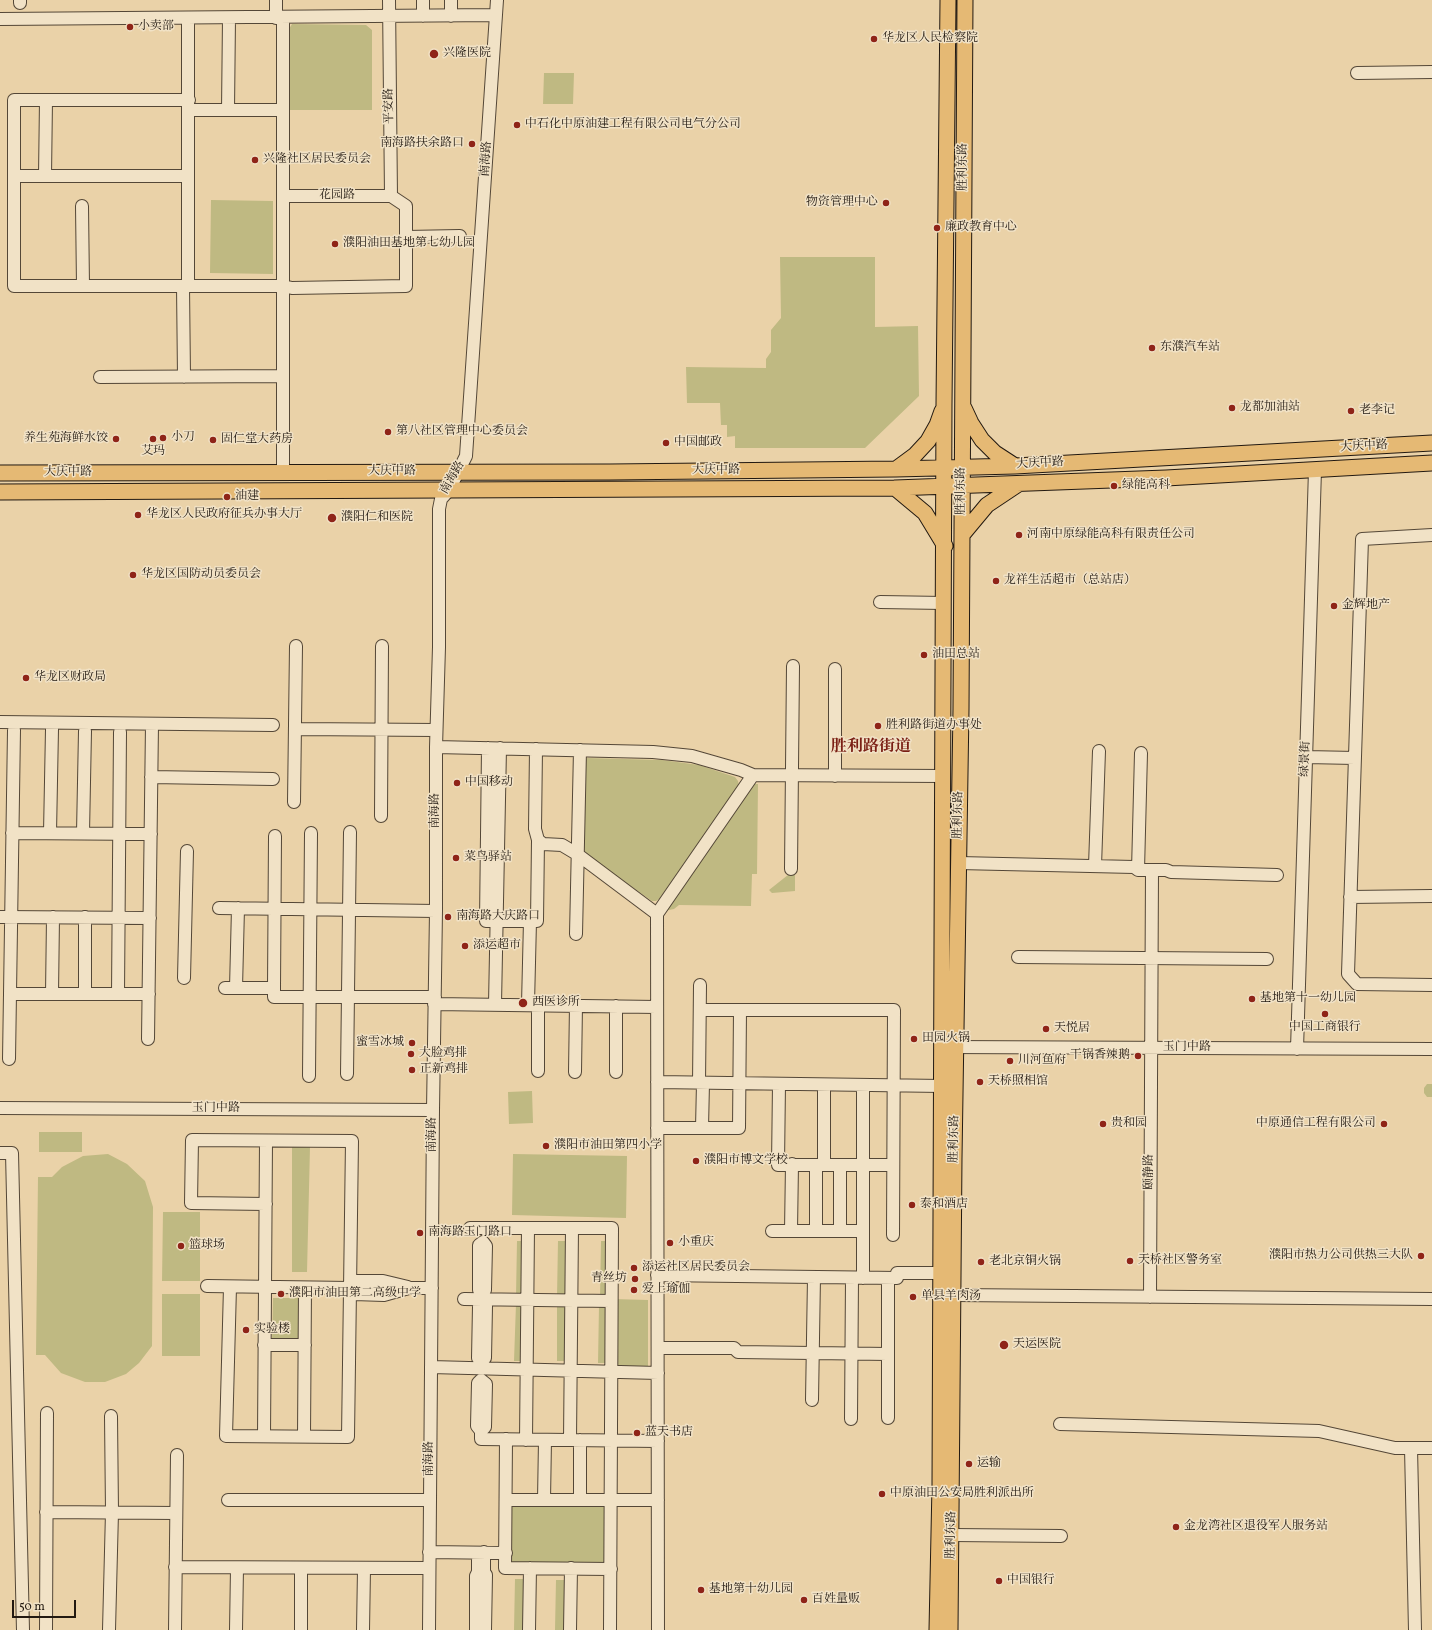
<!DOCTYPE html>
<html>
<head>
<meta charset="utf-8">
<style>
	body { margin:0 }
	#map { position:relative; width:1432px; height:1630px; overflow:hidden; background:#ead2a8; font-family:Vollkorn,serif }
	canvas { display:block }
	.scale { position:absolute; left:12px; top:1600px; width:64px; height:18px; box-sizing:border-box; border:2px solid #221911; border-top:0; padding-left:5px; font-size:12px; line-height:14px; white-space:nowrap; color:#221911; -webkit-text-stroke:3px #f1e2c6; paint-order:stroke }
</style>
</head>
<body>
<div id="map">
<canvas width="1432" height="1630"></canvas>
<div class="scale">50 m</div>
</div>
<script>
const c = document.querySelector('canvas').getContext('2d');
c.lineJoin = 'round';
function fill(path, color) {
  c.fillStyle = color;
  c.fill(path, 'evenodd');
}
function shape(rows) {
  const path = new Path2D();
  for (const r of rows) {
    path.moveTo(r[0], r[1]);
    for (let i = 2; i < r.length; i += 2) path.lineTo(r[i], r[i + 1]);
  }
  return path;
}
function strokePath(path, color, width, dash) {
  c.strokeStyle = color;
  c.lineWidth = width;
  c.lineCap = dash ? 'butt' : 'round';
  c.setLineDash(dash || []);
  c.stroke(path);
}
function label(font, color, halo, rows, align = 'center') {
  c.font = font + ' Vollkorn,"Noto Serif SC",serif';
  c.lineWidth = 3;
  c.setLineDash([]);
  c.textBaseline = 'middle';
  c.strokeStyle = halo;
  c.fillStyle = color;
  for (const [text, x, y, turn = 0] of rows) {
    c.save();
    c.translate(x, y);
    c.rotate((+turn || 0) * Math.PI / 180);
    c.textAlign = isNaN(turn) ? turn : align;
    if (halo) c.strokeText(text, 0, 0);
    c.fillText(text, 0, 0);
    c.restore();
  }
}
const green = shape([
	[292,24,366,25,372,30,372,110,289,110,289,29],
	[544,73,574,73,573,104,543,104],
	[211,200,273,201,273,274,210,273],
	[780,257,875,257,875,327,918,326,919,396,865,448,735,448,735,436,727,437,727,425,721,425,720,403,687,403,686,367,766,368,766,359,771,352,771,330,781,318],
	[587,758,662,760,699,765,735,777,738,781,739,786,659,899,656,901,652,901,584,854,582,850,584,763],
	[751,784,758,784,757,874,752,874,751,906,679,905,674,909,664,911],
	[793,871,795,874,795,891,772,893,769,890],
	[1427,1084,1432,1084,1432,1097,1427,1097,1424,1093,1424,1088],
	[532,1091,533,1123,509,1124,508,1092],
	[39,1132,82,1132,82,1152,39,1152],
	[292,1146,310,1147,307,1272,292,1272],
	[108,1154,127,1164,145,1181,153,1207,152,1346,139,1363,126,1374,105,1382,85,1382,61,1373,45,1355,36,1355,38,1177,52,1177,62,1167,83,1156],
	[513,1154,627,1156,626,1218,512,1215],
	[163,1212,200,1212,200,1281,162,1281],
	[517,1241,527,1241,526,1297,516,1296],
	[558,1241,569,1241,568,1297,557,1297],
	[601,1241,608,1241,607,1298,600,1298],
	[162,1294,200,1294,200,1356,162,1356],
	[273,1298,300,1298,300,1342,272,1342],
	[613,1299,648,1300,648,1367,614,1366],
	[516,1304,526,1305,525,1361,514,1361],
	[557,1304,567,1305,567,1361,557,1361],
	[599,1306,606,1307,605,1363,598,1363],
	[511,1503,607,1503,608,1564,511,1565],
	[515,1579,526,1579,525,1630,514,1630],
	[556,1580,568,1580,567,1630,555,1630]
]);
const minor = shape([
	[276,0,276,18],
	[389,0,391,196],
	[423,0,423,16],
	[451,0,451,16],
	[20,3,20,0],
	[0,19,496,15],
	[1357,73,1432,72],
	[189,100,14,100,14,286,283,286,292,288,406,286,406,206,391,196],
	[189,110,282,110],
	[228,110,229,18],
	[14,176,188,176],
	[45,176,46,100],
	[284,196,391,196],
	[82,206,83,286],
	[406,237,460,236],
	[183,286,184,377],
	[188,286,188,19],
	[100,377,282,376],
	[283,472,283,17],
	[1432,535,1362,539,1348,974,1357,984,1432,985],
	[880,602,944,603],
	[0,722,273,725],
	[295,729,436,730],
	[436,747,653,752,692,756,741,770,753,775,943,776],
	[488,748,486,921,537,921,538,840],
	[536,749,535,829,538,840,543,844,562,845,577,854,657,914],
	[1306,757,1355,758],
	[835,776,835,669],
	[151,777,273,779],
	[294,802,296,646],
	[381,816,382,646],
	[12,833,151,834],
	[50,833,52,729],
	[83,833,85,731],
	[959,863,1134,867,1138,870,1166,870,1171,872,1277,875],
	[1095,866,1099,751],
	[791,869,793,666],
	[1138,870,1141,753],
	[1350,897,1432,896],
	[219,908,436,911],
	[0,917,150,918],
	[576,934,580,750],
	[1018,957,1267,959],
	[184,978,187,851],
	[225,988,274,988,274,997,435,997],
	[236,988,238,908],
	[274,988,275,836],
	[10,994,149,994],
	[52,994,53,917],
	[85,994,85,917],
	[118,994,120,732],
	[434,1004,657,1007],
	[495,1004,500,748],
	[528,1004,530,921],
	[700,1010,894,1010,893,1235],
	[148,1039,152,724],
	[947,1047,1432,1049],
	[1297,1049,1315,470],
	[9,1059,14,730],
	[538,1071,538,1005],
	[575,1072,576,1005],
	[616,1072,616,1006],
	[347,1074,350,832],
	[309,1076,311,833],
	[657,1082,942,1086],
	[699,1083,700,985],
	[779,1084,778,1165,893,1165],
	[0,1108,433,1110],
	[657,1128,739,1128,740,1010],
	[702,1128,703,1083],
	[0,1153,12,1153,23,1630],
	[816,1165,816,1231],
	[824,1165,824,1085],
	[840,1165,840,1231],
	[470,1228,612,1228,610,1630],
	[772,1231,863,1231],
	[791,1231,792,1164],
	[483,1242,486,1246,485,1290,482,1294,479,1290,479,1245,483,1242],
	[657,1275,897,1278,897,1273,940,1273],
	[863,1278,863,1085],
	[207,1286,349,1288,354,1294,384,1295,409,1288,432,1288],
	[230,1287,226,1436,348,1437,352,1141,192,1140,191,1203,266,1204],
	[349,1288,355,1281,383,1281,408,1287],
	[954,1295,1432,1299],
	[1150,1297,1152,870],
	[464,1299,611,1301],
	[482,1302,486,1306,485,1358,481,1362,478,1358,479,1306,482,1302],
	[264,1345,305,1345],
	[658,1348,734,1348,738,1352,888,1354],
	[431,1367,658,1373],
	[481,1380,486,1384,485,1427,481,1431,477,1426,478,1383,481,1380],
	[812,1400,814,1277],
	[888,1418,888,1278],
	[851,1419,852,1278],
	[1060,1424,1319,1431,1395,1448,1432,1448],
	[481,1431,481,1439,658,1441],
	[264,1436,266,1141],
	[304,1436,305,1288],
	[506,1439,505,1568,611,1569],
	[526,1440,528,1228],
	[570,1440,572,1228],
	[1411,1448,1415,1630],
	[228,1500,430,1500],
	[506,1500,658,1500],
	[544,1500,545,1440],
	[580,1500,580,1440],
	[46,1512,176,1513],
	[952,1535,1061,1536],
	[429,1552,506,1553],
	[484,1552,484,1572,486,1575,485,1630],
	[175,1567,429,1568],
	[46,1630,47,1413],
	[109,1630,112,1512,111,1416],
	[175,1630,177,1455],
	[236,1630,237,1568],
	[301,1630,301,1568],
	[363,1630,364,1569],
	[429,1630,433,1110,436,911,436,747,439,647,439,509,441,499,449,490,466,456,497,0],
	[476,1630,476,1576,478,1572,478,1560],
	[529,1630,530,1568],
	[570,1630,571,1568],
	[658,1630,657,914,753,775]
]);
const major = shape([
	[964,408,971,423,982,440,995,453,1015,466],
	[896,469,915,455,928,441,937,425,942,411],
	[0,473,610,472,896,469,1015,466,1432,443],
	[895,488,925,513,945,546],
	[0,492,895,488,1166,478,1432,463],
	[962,535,987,505,1017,485],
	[937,1630,940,1485,944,404,948,0],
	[950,1630,954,1158,961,709,965,0]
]);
const markers = [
	[130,27,4,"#8f2418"],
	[874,39,4,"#8f2418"],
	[434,54,5,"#8f2418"],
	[517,125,4,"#8f2418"],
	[472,144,4,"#8f2418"],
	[255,160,4,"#8f2418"],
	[886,203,4,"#8f2418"],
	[937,228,4,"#8f2418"],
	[335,244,4,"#8f2418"],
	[1152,348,4,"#8f2418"],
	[1232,408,4,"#8f2418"],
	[1351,411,4,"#8f2418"],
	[388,432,4,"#8f2418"],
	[163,438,4,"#8f2418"],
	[116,439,4,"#8f2418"],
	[153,439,4,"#8f2418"],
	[213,440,4,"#8f2418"],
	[666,443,4,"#8f2418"],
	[1114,486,4,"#8f2418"],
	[227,497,4,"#8f2418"],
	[138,515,4,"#8f2418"],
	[332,518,5,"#8f2418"],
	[1019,535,4,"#8f2418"],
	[133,575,4,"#8f2418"],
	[996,581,4,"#8f2418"],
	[1334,606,4,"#8f2418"],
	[924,655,4,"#8f2418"],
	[26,678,4,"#8f2418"],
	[878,726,4,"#8f2418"],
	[457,783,4,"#8f2418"],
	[456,858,4,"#8f2418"],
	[448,917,4,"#8f2418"],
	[465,946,4,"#8f2418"],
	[1252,999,4,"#8f2418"],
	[523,1003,5,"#8f2418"],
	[1325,1014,4,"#8f2418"],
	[1046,1029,4,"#8f2418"],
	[914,1039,4,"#8f2418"],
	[412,1043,4,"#8f2418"],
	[411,1054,4,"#8f2418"],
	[1138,1056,4,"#8f2418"],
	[1010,1061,4,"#8f2418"],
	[412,1070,4,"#8f2418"],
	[980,1082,4,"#8f2418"],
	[1103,1124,4,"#8f2418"],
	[1384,1124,4,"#8f2418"],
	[546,1146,4,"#8f2418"],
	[696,1161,4,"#8f2418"],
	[912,1205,4,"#8f2418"],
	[420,1233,4,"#8f2418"],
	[670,1243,4,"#8f2418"],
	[181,1246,4,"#8f2418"],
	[1421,1256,4,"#8f2418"],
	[1130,1261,4,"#8f2418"],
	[981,1262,4,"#8f2418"],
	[634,1268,4,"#8f2418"],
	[635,1279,4,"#8f2418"],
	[634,1290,4,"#8f2418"],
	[281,1294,4,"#8f2418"],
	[913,1297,4,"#8f2418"],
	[246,1330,4,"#8f2418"],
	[1004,1345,5,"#8f2418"],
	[637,1433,4,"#8f2418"],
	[969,1464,4,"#8f2418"],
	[882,1494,4,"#8f2418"],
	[1176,1527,4,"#8f2418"],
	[999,1581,4,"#8f2418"],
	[701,1590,4,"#8f2418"],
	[804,1600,4,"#8f2418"]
];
const poiNames = [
	["小卖部",138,27],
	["华龙区人民检察院",882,39],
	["兴隆医院",443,54],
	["中石化中原油建工程有限公司电气分公司",525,125],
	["南海路扶余路口",464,144,"right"],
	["兴隆社区居民委员会",263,160],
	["物资管理中心",878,203,"right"],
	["廉政教育中心",945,228],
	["濮阳油田基地第七幼儿园",343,244],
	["东濮汽车站",1160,348],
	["龙都加油站",1240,408],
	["老李记",1359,411],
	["第八社区管理中心委员会",396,432],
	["小刀",171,438],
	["养生苑海鲜水饺",108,439,"right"],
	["固仁堂大药房",221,440],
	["中国邮政",674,443],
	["艾玛",153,452,"center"],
	["绿能高科",1122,486],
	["油建",235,497],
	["华龙区人民政府征兵办事大厅",146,515],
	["濮阳仁和医院",341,518],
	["河南中原绿能高科有限责任公司",1027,535],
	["华龙区国防动员委员会",141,575],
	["龙祥生活超市（总站店）",1004,581],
	["金辉地产",1342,606],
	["油田总站",932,655],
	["华龙区财政局",34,678],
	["胜利路街道办事处",886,726],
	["中国移动",465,783],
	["菜鸟驿站",464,858],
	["南海路大庆路口",456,917],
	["添运超市",473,946],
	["基地第十一幼儿园",1260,999],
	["西医诊所",532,1003],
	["中国工商银行",1325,1028,"center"],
	["天悦居",1054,1029],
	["田园火锅",922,1039],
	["蜜雪冰城",404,1043,"right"],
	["大脸鸡排",419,1054],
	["干锅香辣鹅",1130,1056,"right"],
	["川河鱼府",1018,1061],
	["正新鸡排",420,1070],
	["天桥照相馆",988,1082],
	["贵和园",1111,1124],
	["中原通信工程有限公司",1376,1124,"right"],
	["濮阳市油田第四小学",554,1146],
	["濮阳市博文学校",704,1161],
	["泰和酒店",920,1205],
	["南海路玉门路口",428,1233],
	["小重庆",678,1243],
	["篮球场",189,1246],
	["濮阳市热力公司供热三大队",1413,1256,"right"],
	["天桥社区警务室",1138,1261],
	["老北京铜火锅",989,1262],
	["添运社区居民委员会",642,1268],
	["青丝坊",627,1279,"right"],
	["爱上瑜伽",642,1290],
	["濮阳市油田第二高级中学",289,1294],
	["单县羊肉汤",921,1297],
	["实验楼",254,1330],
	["天运医院",1013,1345],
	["蓝天书店",645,1433],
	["运输",977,1464],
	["中原油田公安局胜利派出所",890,1494],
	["金龙湾社区退役军人服务站",1184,1527],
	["中国银行",1007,1581],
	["基地第十幼儿园",709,1590],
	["百姓量贩",812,1600]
];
const streetNames = [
	["平安路",390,106,-91],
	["南海路",487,159,-86],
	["胜利东路",964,167,-90],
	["花园路",337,196],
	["大庆中路",1364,447,-3],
	["大庆中路",1040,464,-3],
	["大庆中路",716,471],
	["大庆中路",392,472],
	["大庆中路",68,473],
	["南海路",453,478,-60],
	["胜利东路",962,491,-90],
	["绿景街",1306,759,-88],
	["南海路",436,811,-90],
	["胜利东路",959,815,-89],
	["玉门中路",1187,1048],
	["玉门中路",216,1109],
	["南海路",433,1135,-90],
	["胜利东路",955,1139,-89],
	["颐静路",1150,1172,-90],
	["南海路",430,1459,-90],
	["胜利东路",952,1535,-89]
];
const districtNames = [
	["胜利路街道",871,748]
];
fill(green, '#bfb982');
strokePath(minor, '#544737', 14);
strokePath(major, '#221911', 17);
strokePath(minor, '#f1e2c6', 12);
strokePath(major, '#e5b974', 15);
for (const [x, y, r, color] of markers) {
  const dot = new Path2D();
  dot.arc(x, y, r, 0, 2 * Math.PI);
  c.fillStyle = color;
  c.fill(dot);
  strokePath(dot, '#f1e2c6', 1.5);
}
label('12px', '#221911', '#f1e2c6', poiNames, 'left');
label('12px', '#221911', '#f1e2c6', streetNames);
label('bold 16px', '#7a1f14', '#f1e2c6', districtNames);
</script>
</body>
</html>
